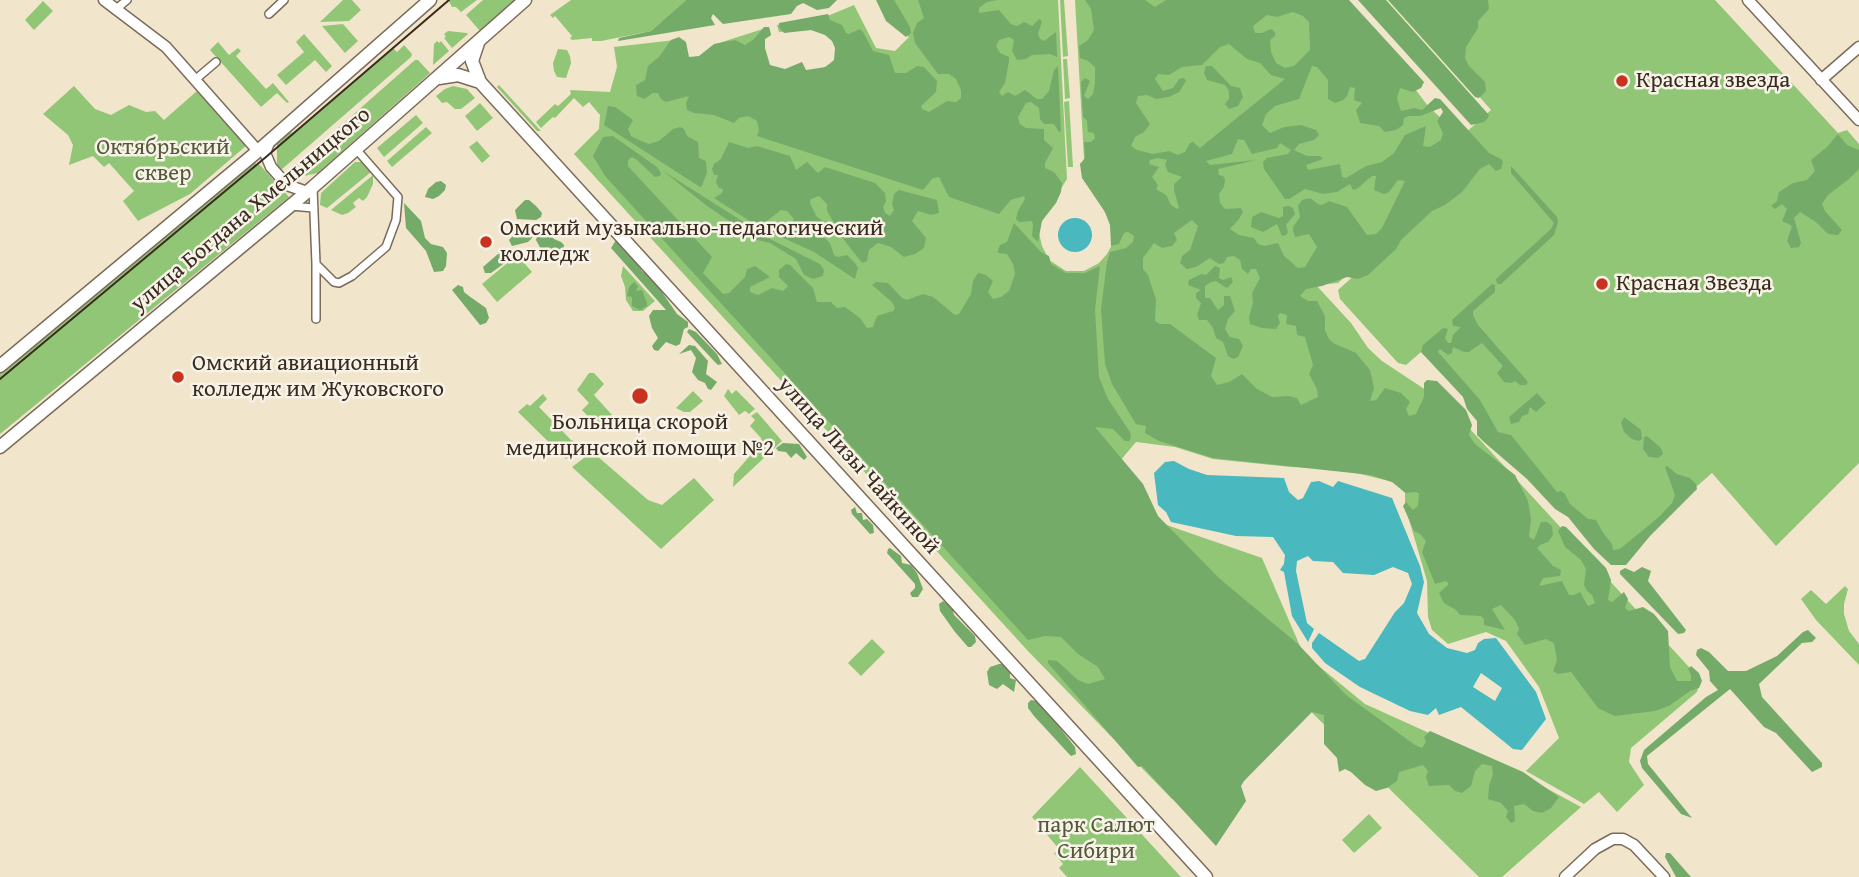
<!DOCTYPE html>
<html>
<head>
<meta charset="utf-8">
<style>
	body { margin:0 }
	canvas { display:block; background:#f1e5cb }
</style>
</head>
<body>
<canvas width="1859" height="877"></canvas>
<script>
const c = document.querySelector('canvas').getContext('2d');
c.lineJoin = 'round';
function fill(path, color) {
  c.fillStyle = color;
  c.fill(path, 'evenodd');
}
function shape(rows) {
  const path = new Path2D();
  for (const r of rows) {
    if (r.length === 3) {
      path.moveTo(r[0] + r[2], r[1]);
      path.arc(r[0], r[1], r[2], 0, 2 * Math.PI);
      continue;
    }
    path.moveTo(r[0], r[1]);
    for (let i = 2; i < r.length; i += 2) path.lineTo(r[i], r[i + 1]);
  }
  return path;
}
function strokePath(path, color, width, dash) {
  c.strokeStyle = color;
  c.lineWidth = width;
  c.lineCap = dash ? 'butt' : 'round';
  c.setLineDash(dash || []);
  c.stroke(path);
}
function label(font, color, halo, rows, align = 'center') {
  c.font = font + ' "Gentium Book Plus",serif';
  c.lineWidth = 5;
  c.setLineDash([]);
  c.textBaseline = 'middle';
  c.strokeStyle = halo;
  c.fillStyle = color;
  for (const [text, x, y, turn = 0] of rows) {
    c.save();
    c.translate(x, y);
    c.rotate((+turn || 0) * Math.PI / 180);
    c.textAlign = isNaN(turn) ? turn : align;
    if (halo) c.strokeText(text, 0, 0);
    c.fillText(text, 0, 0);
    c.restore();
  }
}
const green = shape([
	[343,0,352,0,361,10,349,21,320,22],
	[448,0,477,0,461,12,456,7,452,7],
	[483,0,515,0,480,31,466,15],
	[571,0,686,0,651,31,601,41,592,41,592,38,572,40,570,38,572,36,555,16,553,18,550,15],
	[878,0,1058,0,1067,179,1042,219,1039,233,1042,246,1049,260,1066,271,1084,271,1099,263,1107,254,1113,243,1113,227,1085,176,1075,0,1341,0,1384,48,1428,106,1460,136,1472,163,1338,283,1316,285,1351,323,1368,348,1382,361,1447,404,1700,679,1697,692,1631,748,1629,762,1644,785,1617,812,1599,792,1584,804,1526,771,1559,738,1539,687,1506,641,1486,632,1448,644,1432,630,1428,617,1427,581,1405,506,1405,493,1393,482,1340,469,1291,467,1213,459,1175,447,1136,442,1120,461,1155,521,1262,558,1303,653,1365,704,1522,775,1581,807,1502,877,1479,877,1290,691,1172,799,1027,650,574,154,599,129,600,115,589,102,583,107,574,98,555,118,553,117,541,128,536,122,555,104,558,106,571,94,570,90,610,92,617,67,614,47,675,40,680,60,699,58,716,44,769,27,771,35,765,39,764,48,766,63,772,70,820,70,835,60,836,48,833,40,825,34,811,30,779,32,777,25,830,15,854,5,876,48,895,51,909,37,887,19],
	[1060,0,1064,0,1068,56,1063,57],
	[1395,0,1715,0,1838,133,1847,130,1859,144,1859,463,1776,546,1712,473,1616,557,1421,352,1406,365,1398,363,1340,299,1338,290,1484,159,1463,135,1491,110],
	[43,1,53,11,34,30,25,20],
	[343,24,358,41,345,53,322,26],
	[448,31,467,33,468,34,452,48,444,38,446,37,444,34],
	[304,34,332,66,326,72,315,60,286,85,277,75,304,52,296,42],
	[437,41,439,43,441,41,449,51,433,65,434,44],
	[218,42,229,55,238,48,241,51,236,56,266,89,273,83,289,102,287,103,277,93,261,107,210,50],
	[404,45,412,54,411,57,281,170,277,166,277,142,286,134,294,132,393,48,397,52],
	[558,49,567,50,570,56,571,63,566,78,557,77,554,71,553,63],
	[1063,59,1067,59,1070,98,1065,99],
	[415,60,418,60,430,73,318,173,299,177,286,174],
	[499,85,541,131,537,131,497,87],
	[74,86,95,109,111,115,129,105,146,112,155,111,164,120,198,90,247,145,190,194,138,221,123,201,134,191,109,163,104,167,93,156,69,165,73,145,68,135,43,114],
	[453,86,467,89,475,98,461,109,455,109,447,102,442,103,436,96,445,89],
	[1069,101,1073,167,1068,167,1064,102],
	[480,103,493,118,477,131,465,116],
	[416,115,423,123,384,157,377,148],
	[426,127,432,133,392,167,387,161],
	[477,141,490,156,482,163,469,147],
	[252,162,260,165,289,197,0,434,0,372],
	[355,162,361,162,371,172,327,208,320,205,321,193],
	[373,175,373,184,367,197,363,201,359,198,353,203,356,207,348,213,342,215,331,210],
	[517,255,532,272,497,302,482,284],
	[623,266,655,301,643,311,633,311,626,300,625,287,621,276],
	[589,373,594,373,604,384,594,395,612,415,598,427,582,410,589,403,577,390],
	[728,389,732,394,736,390,755,409,749,414,745,411,739,415,724,396],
	[693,391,703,401,690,412,684,412,676,408],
	[543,394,547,399,539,407,571,440,583,446,566,459,518,412,527,404,530,406],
	[757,412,782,441,733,487,734,474,762,442,761,438,750,426,755,420,751,416],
	[589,449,648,500,662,505,694,478,714,500,661,549,572,467,584,458,582,454],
	[1845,586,1848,589,1844,604,1844,614,1849,631,1859,644,1859,665,1816,620,1801,599,1811,590,1826,604],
	[872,639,885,652,861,676,848,663],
	[1080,767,1181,877,1067,877,1059,868,1063,864,1054,853,1059,849,1032,817],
	[1369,814,1382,828,1354,853,1342,840]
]);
const forest = shape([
	[686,0,837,0,829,8,817,10,803,3,797,6,791,14,723,24,713,14,711,18,715,25,618,41,619,38,651,31],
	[876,0,894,0,910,27,911,33,906,37,886,21],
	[918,0,997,0,987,2,979,8,979,13,999,10,1011,24,1017,26,1024,22,1032,26,1039,19,1042,21,1038,34,1040,39,1044,41,1056,32,1057,57,1050,54,1032,55,1026,59,1017,60,1012,51,1014,40,1009,37,999,40,996,46,1000,53,1009,57,1009,61,1005,83,999,92,1002,96,1008,92,1015,96,1025,90,1037,99,1042,99,1049,91,1054,70,1058,66,1061,131,1059,132,1054,124,1044,124,1040,119,1039,108,1031,102,1026,103,1018,117,1020,124,1026,128,1044,129,1044,140,1053,148,1045,163,1045,168,1054,172,1062,183,1061,192,1056,203,1042,221,1038,242,1032,236,1033,225,1032,221,1019,222,1016,219,1018,211,1025,199,1024,196,1011,200,999,214,949,197,939,177,933,178,923,190,757,136,759,130,757,121,748,116,739,118,734,123,714,115,694,113,687,110,686,103,689,96,666,102,661,99,658,93,653,93,644,99,637,96,636,85,645,80,648,66,659,57,671,40,679,37,686,42,689,57,699,56,714,44,735,40,745,45,754,39,764,27,769,27,771,35,765,39,765,48,770,65,785,69,802,62,806,70,826,67,834,60,835,48,832,41,825,35,811,30,784,33,779,27,779,23,828,14,830,20,842,25,846,33,849,34,860,29,863,32,873,51,889,55,895,73,906,73,917,66,924,67,937,81,936,92,921,106,922,109,929,112,947,101,956,102,961,98,961,90,956,79,949,74,938,74,915,43,913,33,917,23,924,18],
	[1085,0,1145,0,1155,7,1166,0,1349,0,1424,82,1421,88,1413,92,1400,88,1397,98,1401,111,1414,108,1422,110,1435,98,1440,99,1489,153,1501,159,1503,162,1501,169,1496,171,1489,164,1480,169,1462,192,1445,205,1432,211,1401,240,1396,249,1368,275,1358,279,1347,277,1322,286,1306,289,1300,296,1308,301,1317,301,1325,316,1325,330,1329,339,1333,343,1356,353,1370,370,1374,388,1370,401,1376,400,1385,388,1401,393,1410,402,1406,409,1409,416,1416,414,1424,397,1424,383,1427,380,1437,381,1466,410,1472,425,1469,435,1475,444,1515,475,1528,501,1531,519,1529,537,1534,540,1541,522,1547,522,1552,526,1553,535,1548,542,1540,545,1537,548,1553,566,1561,570,1560,576,1543,578,1539,586,1562,581,1569,595,1574,595,1580,592,1588,606,1595,603,1592,595,1587,591,1584,585,1586,569,1581,560,1565,547,1558,531,1562,526,1566,527,1606,568,1611,580,1608,600,1612,602,1624,592,1628,599,1625,608,1629,611,1643,607,1654,614,1668,631,1670,667,1677,681,1691,681,1691,675,1688,669,1691,666,1699,673,1702,681,1699,688,1690,691,1669,706,1655,711,1615,716,1608,713,1598,708,1571,672,1558,674,1553,671,1557,660,1554,643,1546,639,1525,645,1517,634,1519,629,1515,620,1501,605,1492,609,1505,630,1484,625,1484,619,1481,616,1460,615,1456,610,1444,603,1439,593,1449,584,1446,581,1435,584,1422,552,1426,541,1420,534,1414,531,1403,506,1406,502,1413,510,1418,506,1419,494,1416,492,1406,493,1392,482,1371,475,1213,458,1159,441,1145,433,1146,426,1136,424,1112,384,1105,364,1101,309,1107,262,1110,252,1126,248,1133,242,1134,236,1128,232,1124,233,1119,244,1111,246,1110,225,1105,212,1082,178,1080,164,1085,158,1084,142,1091,142,1095,138,1094,133,1088,132,1087,121,1083,116,1081,82,1085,78,1090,81,1084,96,1088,99,1093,94,1095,83,1095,67,1088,61,1080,58,1079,46,1088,40,1094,30,1091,9],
	[1293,12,1303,16,1309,22,1310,50,1294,66,1285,68,1276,63,1271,52,1270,40,1275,36,1275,32,1271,29,1262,33,1255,33,1253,26,1267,15,1277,17],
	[1229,44,1247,59,1260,63,1271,75,1285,79,1200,148,1193,142,1190,143,1185,152,1178,155,1169,151,1153,154,1137,150,1131,146,1135,137,1144,132,1150,124,1136,103,1138,96,1147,95,1156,99,1169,97,1179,92,1186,81,1184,78,1179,79,1173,88,1163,91,1155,79,1158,74,1169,75,1182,67,1202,65,1220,47],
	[1312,66,1317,67,1328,80,1328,99,1335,103,1343,100,1347,96,1350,87,1355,88,1354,100,1362,103,1356,110,1360,123,1379,126,1385,132,1396,130,1403,125,1404,118,1409,116,1420,116,1441,108,1443,112,1437,121,1443,133,1441,140,1430,147,1423,146,1426,126,1405,135,1394,153,1382,162,1366,166,1346,178,1342,177,1340,164,1308,170,1306,165,1323,159,1320,156,1307,156,1294,150,1299,144,1314,140,1319,135,1316,130,1301,125,1284,127,1270,133,1262,125,1266,114,1275,106,1299,99],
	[1238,139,1244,140,1252,154,1277,148,1280,143,1291,150,1288,154,1267,158,1263,162,1264,169,1285,199,1289,199,1305,189,1323,194,1337,192,1350,184,1353,190,1358,188,1372,176,1376,176,1374,190,1384,194,1389,192,1398,180,1405,181,1382,228,1376,234,1367,235,1347,207,1329,201,1322,205,1318,204,1310,198,1302,200,1298,206,1300,217,1293,227,1293,231,1295,237,1309,234,1317,247,1305,267,1298,268,1284,256,1278,243,1264,246,1258,244,1254,238,1239,235,1230,229,1239,219,1243,212,1241,208,1225,209,1220,203,1219,194,1224,187,1225,179,1223,176,1219,175,1218,169,1256,160,1210,165,1206,161,1232,154],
	[1157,158,1167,160,1165,165,1168,172,1182,177,1174,184,1174,190,1179,208,1177,209,1171,205,1166,195,1156,189,1158,185,1152,177,1159,167,1149,164,1150,160],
	[1192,220,1198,226,1190,250,1182,256,1180,263,1187,269,1196,267,1210,258,1219,264,1224,263,1227,257,1234,256,1240,260,1242,269,1248,274,1251,269,1256,269,1260,278,1252,293,1253,303,1249,317,1250,324,1262,328,1276,329,1280,323,1278,316,1280,313,1287,315,1286,324,1296,326,1297,335,1305,337,1313,365,1309,374,1317,389,1318,397,1301,405,1297,398,1289,396,1272,397,1257,389,1242,374,1229,382,1217,385,1211,376,1216,358,1170,324,1160,324,1155,321,1156,300,1148,275,1143,269,1143,258,1154,243,1162,248,1172,246,1177,240,1174,233],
	[1358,0,1386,0,1489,115,1488,118,1484,122,1471,125],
	[1388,0,1488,0,1489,9,1478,21,1478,28,1466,47,1465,58,1469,66,1485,82,1486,91,1479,98,1475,97],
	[1206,66,1212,66,1231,86,1240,88,1243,97,1238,106,1229,109,1225,104,1229,99,1229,91,1225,85,1207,80,1204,73],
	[608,106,615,107,633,120,628,129,631,136,639,140,649,144,659,141,673,129,680,127,684,129,687,136,698,142,699,158,706,161,707,172,702,186,700,187,604,125],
	[1838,134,1847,145,1859,150,1859,169,1849,179,1828,195,1822,204,1825,211,1842,230,1838,235,1828,234,1816,222,1800,212,1794,218,1801,243,1799,247,1791,248,1787,241,1792,226,1782,221,1787,209,1782,204,1775,209,1771,206,1777,201,1779,192,1793,183,1807,180,1815,171,1811,160,1827,147],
	[613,136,657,167,661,173,660,176,655,177,637,160,632,157,628,160,628,166,712,257,703,273,723,294,729,293,745,277,747,269,755,266,770,277,750,287,750,292,758,295,772,288,783,291,788,286,779,277,779,270,786,264,790,265,813,288,817,302,831,302,837,308,845,307,860,318,867,328,873,327,877,316,893,311,895,308,892,302,872,285,876,282,888,283,902,298,907,300,923,294,933,297,955,315,959,314,971,294,973,281,978,273,986,275,993,281,988,292,993,299,1001,297,1009,291,1015,274,1013,264,1007,254,998,253,998,250,1000,245,1007,242,1014,223,1041,252,1049,256,1051,264,1066,273,1085,273,1100,266,1095,310,1099,377,1108,399,1130,432,1131,437,1129,441,1125,441,1113,429,1095,427,1143,484,1158,516,1220,579,1298,644,1346,695,1415,745,1422,748,1426,742,1424,737,1430,731,1523,772,1559,797,1551,808,1542,813,1533,811,1524,804,1514,806,1515,821,1511,823,1506,817,1508,811,1501,803,1488,799,1489,786,1493,774,1492,766,1482,764,1475,771,1471,786,1462,793,1455,791,1449,785,1429,786,1426,777,1428,771,1423,765,1399,772,1397,781,1387,788,1376,791,1365,785,1351,772,1345,769,1339,772,1337,758,1324,744,1324,715,1312,712,1244,781,1241,786,1246,801,1216,846,1142,766,1138,767,1048,663,1048,660,1057,661,1078,680,1088,684,1105,679,1098,667,1078,654,1061,637,1045,636,1028,640,605,176,593,156,603,137],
	[729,142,748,148,757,146,790,156,796,170,807,162,818,173,825,167,875,183,885,193,886,201,883,207,885,213,890,216,894,210,892,204,894,194,899,190,937,200,939,213,931,215,918,211,912,221,926,238,924,248,915,254,904,257,891,247,878,243,869,250,867,261,862,263,844,240,827,211,827,204,819,196,811,199,810,203,817,217,826,223,826,228,820,234,830,243,834,255,838,257,847,255,855,263,858,268,855,279,814,252,766,230,769,227,790,236,793,235,792,230,784,226,786,223,791,224,794,219,787,211,781,210,759,227,714,198,722,193,723,189,719,188,716,182,718,175,714,175,712,169,714,164,721,159],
	[1511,166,1557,217,1558,222,1554,235,1501,284,1497,284,1496,279,1551,229,1554,223,1511,173],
	[663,171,772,240,820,264,824,270,823,276,813,279,804,275,796,259,770,243,757,240,707,206],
	[441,181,446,185,445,190,439,196,433,199,425,197,428,189,436,182],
	[525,200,529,200,536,206,542,213,541,217,536,220,517,219,515,210],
	[404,203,421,221,425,238,431,244,443,247,447,253,446,266,443,271,434,272,426,251,406,228],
	[1289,206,1293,208,1295,214,1286,225,1288,232,1286,235,1282,236,1277,224,1263,232,1251,227,1252,217,1261,212,1279,218,1283,216,1283,207],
	[545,226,554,239,561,242,564,245,563,254,557,258,544,255,536,240,538,232],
	[521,227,528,227,532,232,532,238,528,242,512,246,509,240],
	[616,240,631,255,642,271,653,279,677,314,688,322,688,327,684,329,680,344,676,346,666,342,658,351,654,350,652,346,658,338,652,328,649,316,653,310,666,310,611,248],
	[504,253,508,258,502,265,491,273,485,273,483,267,498,254],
	[1215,266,1220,268,1219,278,1223,280,1231,277,1233,282,1227,288,1216,281,1211,282,1205,286,1205,298,1210,298,1218,310,1224,305,1224,296,1230,296,1235,311,1228,319,1225,329,1230,337,1239,339,1243,346,1238,357,1233,359,1228,356,1223,342,1216,338,1213,328,1207,320,1199,320,1197,315,1201,303,1196,298,1196,293,1201,290,1188,285,1189,280,1201,274,1206,275],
	[634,282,638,286,636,291,642,290,647,303,647,306,640,310,632,306,632,297,627,296,629,287],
	[1492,284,1495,285,1495,292,1473,311,1473,315,1478,325,1528,382,1526,385,1520,385,1515,381,1511,383,1504,382,1497,373,1503,366,1482,343,1469,352,1464,352,1453,347,1452,353,1448,355,1440,349,1438,352,1480,400,1498,432,1511,435,1557,492,1561,491,1565,494,1570,504,1588,519,1596,520,1602,531,1612,544,1613,550,1620,549,1626,544,1660,516,1672,503,1675,495,1665,467,1667,466,1677,474,1690,478,1696,484,1697,489,1650,536,1626,565,1611,565,1594,549,1568,517,1555,509,1527,479,1484,442,1477,435,1477,421,1467,409,1463,397,1421,352,1423,345,1443,328,1448,329,1445,338,1448,343,1451,343,1453,335,1461,327,1453,326,1452,320],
	[458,285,463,287,464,292,469,296,486,308,489,318,486,323,480,325,452,290],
	[689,329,696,332,717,354,722,364,718,365,713,360,687,332],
	[689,345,695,346,708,361,706,374,717,382,711,390,708,389,705,383,698,380,692,372,696,358,691,350,679,354],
	[1537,393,1546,403,1536,412,1530,407,1528,414,1522,416,1519,422,1511,424,1509,417],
	[1624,417,1641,430,1642,439,1639,441,1632,439,1624,432,1621,423],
	[1647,436,1661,448,1663,454,1658,458,1649,457,1643,449,1644,437],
	[783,443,799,444,807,457,804,460,796,453,791,458,786,452,778,451,776,448],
	[855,507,857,513,862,513,863,520,867,519,873,525,874,533,870,534,852,514,851,510],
	[890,548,901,556,902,563,911,565,917,573,923,589,918,597,912,597,910,593,915,588,915,584,887,553,888,549],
	[1642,567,1651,571,1648,581,1686,630,1684,633,1678,634,1620,574,1620,571,1625,568,1634,572],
	[943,601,952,607,954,615,975,636,976,642,971,647,968,647,955,632,940,611,939,604],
	[1808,630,1816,638,1812,642,1802,643,1759,684,1762,697,1822,763,1822,767,1812,772,1776,733,1764,727,1730,689,1647,756,1648,764,1692,818,1681,814,1642,768,1640,761,1644,750,1706,697,1718,690,1710,681,1709,671,1696,655,1697,650,1701,648,1709,652,1728,671,1746,671,1777,656,1803,632],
	[999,664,1002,664,1010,673,1010,678,1016,680,1014,692,1003,684,997,689,989,685,987,672,990,667],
	[1031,700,1037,701,1048,713,1075,747,1076,754,1071,756,1069,754,1034,716,1028,708,1028,703],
	[1666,853,1670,853,1691,877,1676,877,1665,857]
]);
const water = shape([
	[1075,235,17],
	[1174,461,1189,469,1207,475,1284,478,1289,492,1298,500,1303,498,1311,482,1319,481,1333,487,1338,481,1392,498,1420,566,1424,582,1417,613,1429,634,1447,648,1467,653,1475,650,1478,643,1484,639,1496,638,1536,692,1546,719,1522,750,1513,749,1461,707,1439,715,1436,708,1428,715,1410,711,1360,687,1325,663,1312,648,1312,643,1319,633,1359,661,1365,659,1395,612,1404,603,1412,584,1408,573,1393,567,1374,575,1343,573,1333,562,1313,561,1308,556,1297,561,1296,571,1307,623,1314,629,1308,642,1292,616,1284,572,1280,570,1284,564,1285,555,1273,537,1236,536,1171,522,1166,512,1158,505,1154,473,1165,462],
	[1481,673,1502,688,1495,701,1473,687]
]);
const minor = shape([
	[115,10,127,0],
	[269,14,284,0],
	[196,79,216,62],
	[313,188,316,264,334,282,339,283,352,276,386,247,396,220,398,197,356,149],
	[290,206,314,208],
	[316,265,316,319]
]);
const secondary = shape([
	[104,0,166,47,258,151],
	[1748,0,1859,120],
	[1821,80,1859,47],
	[270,140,265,153,271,167,287,185,307,192],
	[1565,877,1595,849,1613,839,1623,839,1634,845,1664,877]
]);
const primary = shape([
	[478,43,472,61,480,82,1206,877],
	[439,78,458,75,480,82],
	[0,366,258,151,430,0],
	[0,447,313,187,525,0]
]);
const tram = shape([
	[0,379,266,157,449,0]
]);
const markers = [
	[1622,81,7,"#c8321e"],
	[486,242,7,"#c8321e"],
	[1602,284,7,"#c8321e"],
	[178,377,7,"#c8321e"],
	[640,396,9,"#c8321e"]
];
const poiNames = [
	["Красная звезда",1636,81],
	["Омский музыкально-педагогический",500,229],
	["колледж",500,255],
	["Красная Звезда",1616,284],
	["Омский авиационный",192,364],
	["колледж им Жуковского",192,390],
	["Больница скорой",640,423,"center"],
	["медицинской помощи №2",640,449,"center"]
];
const parkNames = [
	["Октябрьский",163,148],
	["сквер",163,174],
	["парк Салют",1096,826],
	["Сибири",1096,852]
];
const streetNames = [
	["улица Богдана Хмельницкого",251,210,-40],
	["улица Лизы Чайкиной",858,466,48]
];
fill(green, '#92c677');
fill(forest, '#75ab68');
fill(water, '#49b8bf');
strokePath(minor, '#7b6b5b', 10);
strokePath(secondary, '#7b6b5b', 13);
strokePath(primary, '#7b6b5b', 15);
strokePath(minor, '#fff', 7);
strokePath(secondary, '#fff', 10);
strokePath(primary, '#fff', 12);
strokePath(tram, '#3b2a1e', 2);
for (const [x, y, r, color] of markers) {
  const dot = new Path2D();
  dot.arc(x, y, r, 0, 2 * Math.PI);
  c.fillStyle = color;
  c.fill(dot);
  strokePath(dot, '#f7f3e8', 2.5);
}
label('23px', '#3b2a1e', '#f7f3e8', poiNames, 'left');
label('23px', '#555939', '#f7f3e8', parkNames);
label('23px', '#3b2a1e', '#f7f3e8', streetNames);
</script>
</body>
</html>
